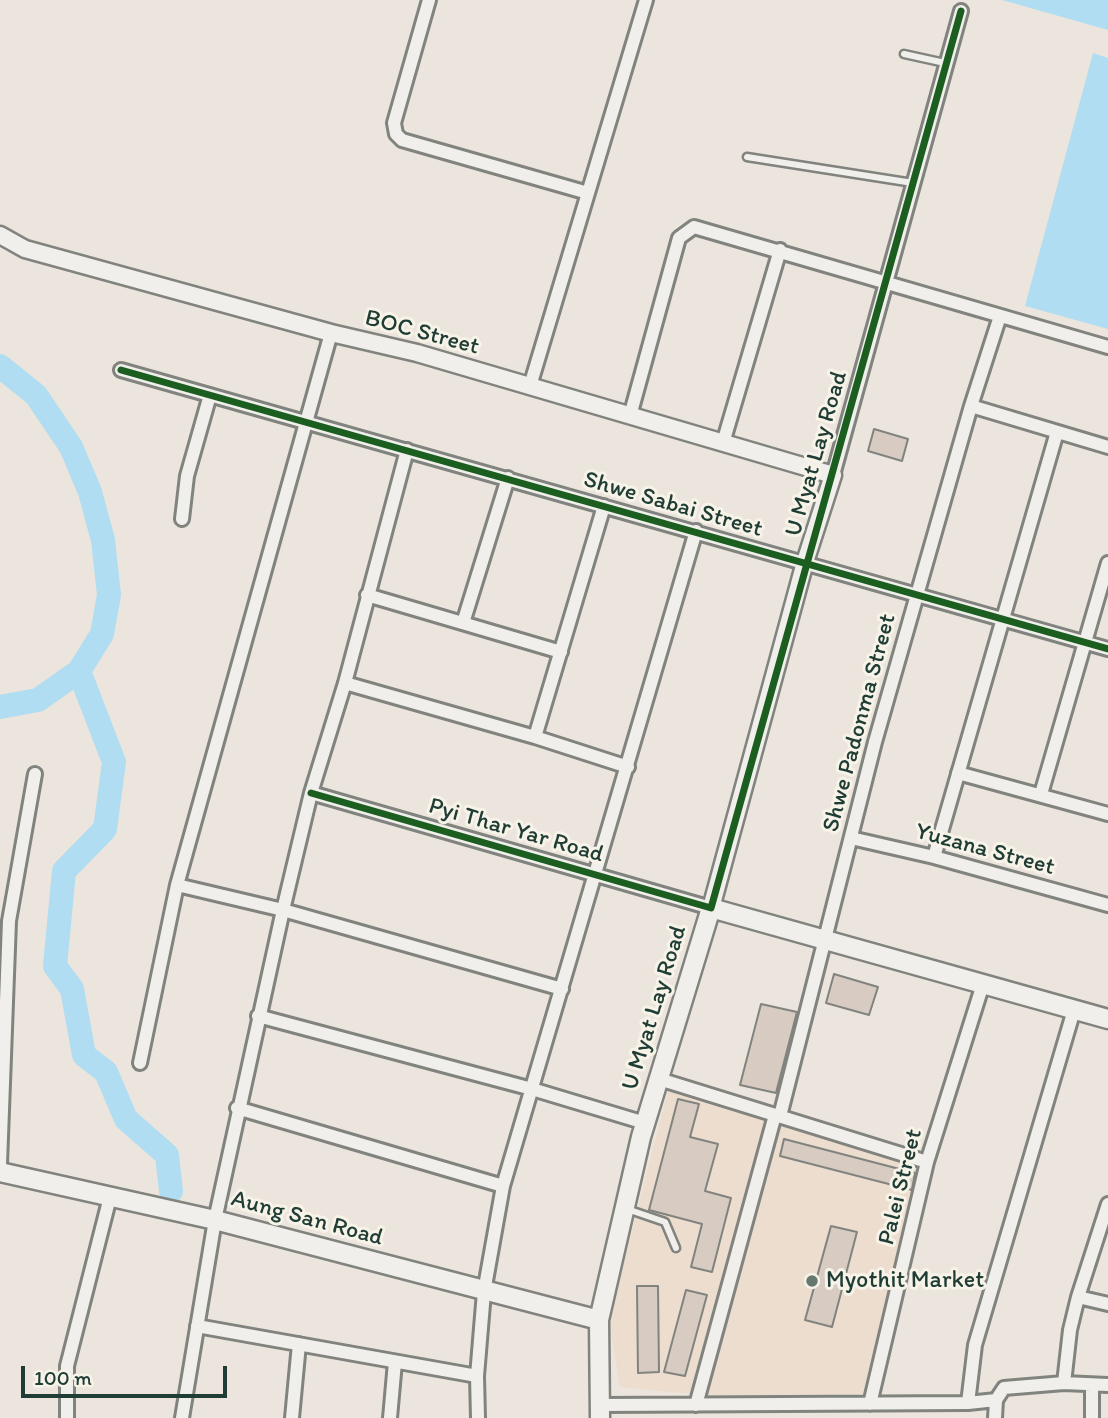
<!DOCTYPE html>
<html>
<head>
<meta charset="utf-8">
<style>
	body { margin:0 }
	#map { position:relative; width:1108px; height:1418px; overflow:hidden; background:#ece5dd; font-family:Itim,sans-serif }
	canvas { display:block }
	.scale { position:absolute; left:21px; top:1366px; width:206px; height:32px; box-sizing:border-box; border:4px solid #1f3d34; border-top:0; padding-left:9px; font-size:21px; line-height:24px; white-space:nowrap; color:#1f3d34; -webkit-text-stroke:5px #f7f3e8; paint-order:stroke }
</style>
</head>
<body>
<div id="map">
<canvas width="1108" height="1418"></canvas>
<div class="scale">100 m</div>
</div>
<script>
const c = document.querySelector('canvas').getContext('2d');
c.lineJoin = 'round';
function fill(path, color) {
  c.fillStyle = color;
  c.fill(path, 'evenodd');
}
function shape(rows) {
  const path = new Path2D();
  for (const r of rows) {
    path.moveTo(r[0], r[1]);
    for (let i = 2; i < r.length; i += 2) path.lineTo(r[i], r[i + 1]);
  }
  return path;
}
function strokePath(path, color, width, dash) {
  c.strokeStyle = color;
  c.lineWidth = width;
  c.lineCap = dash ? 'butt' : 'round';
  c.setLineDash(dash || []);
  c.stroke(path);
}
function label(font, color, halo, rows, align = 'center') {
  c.font = font + ' Itim,sans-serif';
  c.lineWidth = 6;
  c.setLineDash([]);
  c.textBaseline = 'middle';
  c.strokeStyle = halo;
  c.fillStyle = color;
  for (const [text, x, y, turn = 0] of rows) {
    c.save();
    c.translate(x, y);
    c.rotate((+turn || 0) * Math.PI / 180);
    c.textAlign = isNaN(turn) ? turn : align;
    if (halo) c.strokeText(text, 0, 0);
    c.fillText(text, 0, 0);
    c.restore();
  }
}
const built = shape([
	[668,1090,767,1120,691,1394,620,1387,609,1319],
	[777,1121,920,1167,863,1394,700,1396]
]);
const water = shape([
	[1002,0,1108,0,1108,30],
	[1093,53,1108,58,1108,329,1025,306]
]);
const river = shape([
	[0,366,36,395,71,447,90,492,103,540,109,595,102,634,79,671,38,700,0,707],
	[79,671,114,762,105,829,64,871,55,966,72,989,84,1055,106,1072,126,1119,167,1155,171,1191]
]);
const building = shape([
	[874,429,908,439,902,461,868,451,874,429],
	[834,974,878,987,869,1015,826,1003,834,974],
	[761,1004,797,1012,776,1093,740,1085,761,1004],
	[678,1099,699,1104,690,1137,718,1144,705,1191,731,1198,712,1272,691,1267,702,1224,649,1210,678,1099],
	[784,1139,915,1173,912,1190,780,1156,784,1139],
	[831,1226,857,1232,832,1327,805,1320,831,1226],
	[637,1286,658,1286,659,1372,638,1373,637,1286],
	[686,1290,707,1295,685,1376,664,1372,686,1290]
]);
const service = shape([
	[904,54,945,63],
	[747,157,913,183],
	[627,1209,665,1222,676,1248]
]);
const minor = shape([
	[429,0,394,123,396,134,402,140,588,193],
	[121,370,1108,649],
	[530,386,646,0],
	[971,406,1108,447],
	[630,416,679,238,694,227,1108,347],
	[723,443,780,250],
	[833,475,961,11],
	[182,519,187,476,210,395],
	[367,595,561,652],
	[463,623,508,478],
	[345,683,535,737,628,767],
	[535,737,604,506],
	[958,773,1108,814],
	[311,793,711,908],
	[1041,794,1108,563],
	[851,838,934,857,1108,905],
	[934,857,1057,432],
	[177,885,331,333],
	[258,1016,532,1089,645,1123],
	[140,1063,177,885,283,910,562,989],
	[659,1079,927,1162],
	[237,1108,503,1186],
	[780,1116,875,742,971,406,1000,316],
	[0,1164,9,921,35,774],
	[1078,1297,1108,1304],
	[197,1326,477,1376],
	[1064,1383,1070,1330,1078,1297,1108,1204],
	[996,1400,1004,1388,1064,1383,1108,1385],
	[968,1403,975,1345,1074,1010],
	[870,1404,927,1162,983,984],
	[600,1405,968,1403,996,1400],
	[696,1405,775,1115],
	[67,1418,67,1366,110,1197],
	[182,1418,215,1220,283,910,311,793,345,683,407,450],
	[292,1418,299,1344],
	[390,1418,395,1362],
	[478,1418,477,1376,484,1292,503,1186,696,531],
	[995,1418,996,1400],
	[1092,1418,1092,1385]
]);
const tertiary = shape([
	[0,235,25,249,331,333,417,353,833,475,805,562,711,908]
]);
const secondary = shape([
	[0,1172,215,1220,599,1320],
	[600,1418,599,1320,641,1137,711,908,1108,1019]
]);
const cycleway = shape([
	[121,370,1108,649],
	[311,793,711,908,961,11]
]);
const markers = [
	[812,1281,7,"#67786f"]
];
const streetNames = [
	["BOC Street",422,333,15],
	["U Myat Lay Road",817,454,-74],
	["Shwe Sabai Street",673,505,16],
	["Shwe Padonma Street",860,723,-75],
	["Pyi Thar Yar Road",516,831,16],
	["Yuzana Street",985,850,15],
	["U Myat Lay Road",655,1008,-73],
	["Palei Street",901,1187,-76],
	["Aung San Road",307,1219,15]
];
const poiNames = [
	["Myothit Market",826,1281]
];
fill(built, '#edddce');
fill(water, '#b0ddf1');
strokePath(river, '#b0ddf1', 24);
fill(building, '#d7cbc2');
strokePath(building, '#81837e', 2);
strokePath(service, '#81837e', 11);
strokePath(minor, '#81837e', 18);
strokePath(tertiary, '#81837e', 21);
strokePath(secondary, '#81837e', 23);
strokePath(service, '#f1efeb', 6);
strokePath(minor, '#f1efeb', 12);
strokePath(tertiary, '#f1efeb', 16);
strokePath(secondary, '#f1efeb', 18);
strokePath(cycleway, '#1b5e20', 7);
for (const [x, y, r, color] of markers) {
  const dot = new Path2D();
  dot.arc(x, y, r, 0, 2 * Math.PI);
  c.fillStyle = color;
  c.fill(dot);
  strokePath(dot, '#f7f3e8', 2.5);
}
label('24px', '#1f3d34', '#f7f3e8', streetNames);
label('24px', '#1f3d34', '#f7f3e8', poiNames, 'left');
</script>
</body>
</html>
